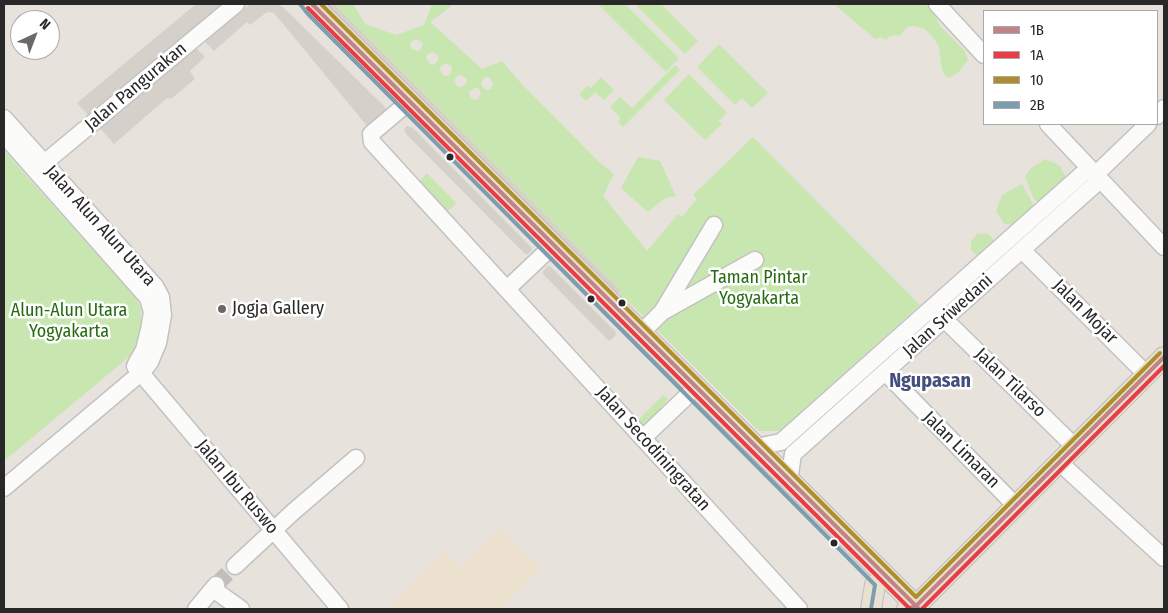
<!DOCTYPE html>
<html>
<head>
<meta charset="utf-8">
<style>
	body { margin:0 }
	#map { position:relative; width:1168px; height:613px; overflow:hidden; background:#e7e2dc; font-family:"Fira Sans Condensed",sans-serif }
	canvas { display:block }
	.frame { position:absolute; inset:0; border:5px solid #282828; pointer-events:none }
	.legend { position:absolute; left:983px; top:10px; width:175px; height:115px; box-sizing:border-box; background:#fff; border:1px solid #a9a9a9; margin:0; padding:6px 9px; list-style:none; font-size:15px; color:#282828 }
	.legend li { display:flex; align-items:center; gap:10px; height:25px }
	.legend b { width:25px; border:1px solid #a9a9a9 }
	.north { position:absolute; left:10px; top:10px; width:50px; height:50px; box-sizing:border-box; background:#fff; border:1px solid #a9a9a9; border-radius:50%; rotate:43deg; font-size:14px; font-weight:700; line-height:20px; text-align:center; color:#282828 }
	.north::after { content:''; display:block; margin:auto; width:18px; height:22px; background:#6b6967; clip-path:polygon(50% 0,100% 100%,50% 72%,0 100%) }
</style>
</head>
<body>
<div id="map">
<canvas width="1168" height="613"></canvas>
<div class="frame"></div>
<ul class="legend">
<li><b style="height:6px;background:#c28386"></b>1B</li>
<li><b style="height:6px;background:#e93c46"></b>1A</li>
<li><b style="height:6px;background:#af8e2d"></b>10</li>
<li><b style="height:6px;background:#7d9db0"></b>2B</li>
</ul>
<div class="north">N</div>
</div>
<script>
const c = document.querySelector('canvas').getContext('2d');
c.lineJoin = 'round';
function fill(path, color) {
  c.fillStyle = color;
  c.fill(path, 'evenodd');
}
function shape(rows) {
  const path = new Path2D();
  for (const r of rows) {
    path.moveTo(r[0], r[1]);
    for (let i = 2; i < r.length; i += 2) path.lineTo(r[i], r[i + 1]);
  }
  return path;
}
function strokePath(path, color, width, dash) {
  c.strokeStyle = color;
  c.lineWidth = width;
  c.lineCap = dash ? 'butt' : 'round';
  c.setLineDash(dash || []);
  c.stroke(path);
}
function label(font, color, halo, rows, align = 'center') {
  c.font = font + ' "Fira Sans Condensed",sans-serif';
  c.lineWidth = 5;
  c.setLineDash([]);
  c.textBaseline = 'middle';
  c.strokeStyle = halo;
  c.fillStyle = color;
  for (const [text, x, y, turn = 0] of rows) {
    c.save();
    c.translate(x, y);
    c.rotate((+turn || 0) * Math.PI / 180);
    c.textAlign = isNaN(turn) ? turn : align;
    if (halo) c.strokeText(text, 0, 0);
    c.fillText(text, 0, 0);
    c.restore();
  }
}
const education = shape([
	[500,528,542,568,502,609,397,609,392,604,444,550,462,567]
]);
const green = shape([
	[338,4,353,4,365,24,396,35,424,25,432,4,454,4,430,22,482,69,502,61,519,81,598,161,614,174,603,196,647,251,678,214,682,217,697,199,693,195,753,137,920,305,780,431,759,431,632,305,621,297,619,291,606,276,337,7],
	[416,39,422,42,423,45,420,50,417,51,411,48,410,45,411,42],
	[432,52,435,53,439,58,436,63,433,65,430,64,426,58,427,55],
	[446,63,451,66,452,69,450,75,446,76,443,75,440,70,440,67],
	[461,75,466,78,467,81,464,86,461,87,458,87,454,81,457,76],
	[487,77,490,78,493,83,491,89,488,90,484,89,481,83,484,78],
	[475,88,478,88,481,93,478,99,475,100,472,99,469,94,470,91],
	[598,4,625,4,679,58,666,72],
	[635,4,661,4,698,41,685,54],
	[834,4,925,4,934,12,940,26,965,51,968,60,959,72,949,78,945,75,942,70,939,47,933,37,925,29,914,26,908,27,904,30,901,35,890,36,886,40,881,37,875,39],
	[719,44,768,93,752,108,742,98,735,105,697,67],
	[675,65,680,70,623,127,618,122,621,118,610,107,620,97,632,108],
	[689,74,727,113,719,121,722,124,705,140,664,100],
	[601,77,614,90,604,100,595,92,586,101,579,94,588,86,591,88],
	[4,151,136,298,141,309,141,323,134,350,130,356,4,461],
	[638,157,660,161,676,196,665,198,648,212,621,188],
	[1045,159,1059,165,1069,182,1052,198,1038,202,1034,199,1025,177,1031,168],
	[427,173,456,203,446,213,418,183],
	[1022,184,1039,215,1021,225,1004,224,996,211,1002,195],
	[987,233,994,240,994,249,978,257,971,250,971,241,977,234],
	[663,395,668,399,644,428,637,421]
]);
const plaza = shape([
	[196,4,221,4,89,116,77,103],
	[250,4,278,4,284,8,386,108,385,112,368,127,274,13,267,12,250,25,247,22,214,51,206,43,206,40],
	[322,4,338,4,337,7,621,291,616,296],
	[196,48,205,57,190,71,195,79,171,99,167,98,114,144,99,127],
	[407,126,413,128,531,247,532,250,528,254,525,254,406,134,404,129],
	[548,266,550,266,616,332,615,336,611,340,609,341,543,274,543,271]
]);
const minorTunnel = shape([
	[216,585,235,566]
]);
const minor = shape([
	[937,4,984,55],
	[410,101,371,134,372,142,799,609],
	[1157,116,1164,108],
	[4,118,155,286,161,297,163,315,158,343,150,362,143,371,4,488],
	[1048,124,1164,247],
	[4,135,148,298,152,312,149,330,144,350,136,364],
	[37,169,236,4],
	[1095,175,1148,124],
	[1022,250,1147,375],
	[507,289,545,253],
	[664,311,755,260],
	[937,312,1075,447],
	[641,333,662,312,714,225],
	[135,366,340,609],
	[885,372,1016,506],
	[643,438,687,396],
	[756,447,781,442,1089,168],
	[1059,462,1164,558],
	[789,481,793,454,1100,180],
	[235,566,293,512,356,458],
	[213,589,241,609],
	[196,609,216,585]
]);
const major = shape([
	[312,4,919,609],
	[871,609,875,585],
	[907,609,916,606,1164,357]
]);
const bus1 = shape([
	[312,4,919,609],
	[907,609,916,606,1164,357]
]);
const bus2 = shape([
	[308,8,910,609],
	[922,609,1164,366]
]);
const bus3 = shape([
	[321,4,916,597,1160,353]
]);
const bus4 = shape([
	[300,4,308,14,875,585,871,609]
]);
const markers = [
	[450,157,4.5,"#282828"],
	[591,299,4.5,"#282828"],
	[622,303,4.5,"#282828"],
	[222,309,5,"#6b6967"],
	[834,543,4.5,"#282828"]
];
const streetNames = [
	["Jalan Pangurakan",136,87,-40],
	["Jalan Alun Alun Utara",100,226,48],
	["Jalan Mojar",1085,312,45],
	["Jalan Sriwedani",948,316,-42],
	["Jalan Tilarso",1010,383,44],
	["Jalan Secodiningratan",653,449,48],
	["Jalan Limaran",961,450,45],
	["Jalan Ibu Ruswo",237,487,50]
];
const parkNames = [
	["Taman Pintar",759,278],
	["Yogyakarta",759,299],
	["Alun-Alun Utara",69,311],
	["Yogyakarta",69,332]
];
const poiNames = [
	["Jogja Gallery",232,309]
];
const quarterNames = [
	["Ngupasan",930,381]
];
fill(education, '#ece1cf');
fill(green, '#c8e6b0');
fill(plaza, '#d6d0ca');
strokePath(minorTunnel, '#c1bdb8', 16, [16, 8]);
strokePath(minor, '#c3c2c3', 19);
strokePath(major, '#bfbdbb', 22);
strokePath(minor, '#fbfbfa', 16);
strokePath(major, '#e8e1d0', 20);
strokePath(bus1, '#c28386', 4);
strokePath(bus2, '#e93c46', 4);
strokePath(bus3, '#af8e2d', 4);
strokePath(bus4, '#7d9db0', 4);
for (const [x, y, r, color] of markers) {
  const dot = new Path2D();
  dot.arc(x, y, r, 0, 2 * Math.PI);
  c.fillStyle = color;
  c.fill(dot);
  strokePath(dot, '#fff', 2);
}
label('18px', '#282828', '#fff', streetNames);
label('18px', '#266b11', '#fff', parkNames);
label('18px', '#282828', '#fff', poiNames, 'left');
label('bold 20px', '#444f7d', '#fff', quarterNames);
</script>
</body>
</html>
